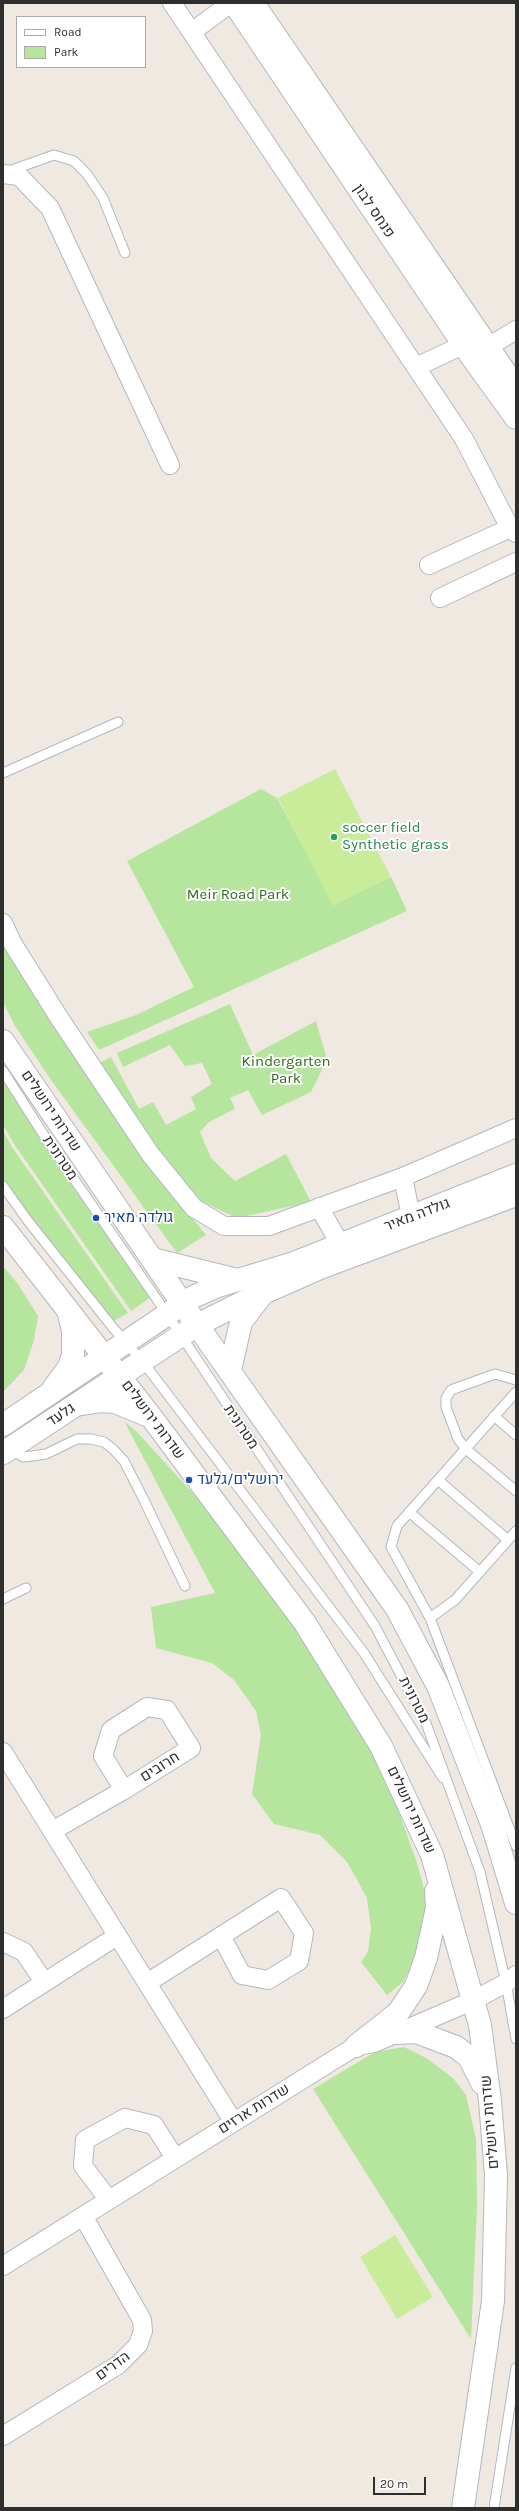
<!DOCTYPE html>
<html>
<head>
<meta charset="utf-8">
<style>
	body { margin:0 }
	#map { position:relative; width:519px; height:2511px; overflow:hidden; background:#efe9e1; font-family:Karla,sans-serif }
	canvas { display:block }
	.frame { position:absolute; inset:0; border:4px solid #2e2e2e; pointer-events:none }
	.legend { position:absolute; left:16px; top:16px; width:130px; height:52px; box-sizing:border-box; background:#fff; border:1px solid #ababab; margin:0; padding:5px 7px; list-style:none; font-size:12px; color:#2e2e2e }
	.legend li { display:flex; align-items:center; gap:8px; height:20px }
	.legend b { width:20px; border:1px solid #ababab }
	.scale { position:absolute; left:373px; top:2477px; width:53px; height:18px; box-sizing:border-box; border:2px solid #2e2e2e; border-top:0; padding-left:5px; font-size:12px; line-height:14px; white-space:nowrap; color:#2e2e2e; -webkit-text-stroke:3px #fff; paint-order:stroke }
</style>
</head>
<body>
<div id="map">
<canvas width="519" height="2511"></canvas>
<div class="frame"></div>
<ul class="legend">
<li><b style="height:5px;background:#fff"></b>Road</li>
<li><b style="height:11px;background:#b6e59e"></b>Park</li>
</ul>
<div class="scale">20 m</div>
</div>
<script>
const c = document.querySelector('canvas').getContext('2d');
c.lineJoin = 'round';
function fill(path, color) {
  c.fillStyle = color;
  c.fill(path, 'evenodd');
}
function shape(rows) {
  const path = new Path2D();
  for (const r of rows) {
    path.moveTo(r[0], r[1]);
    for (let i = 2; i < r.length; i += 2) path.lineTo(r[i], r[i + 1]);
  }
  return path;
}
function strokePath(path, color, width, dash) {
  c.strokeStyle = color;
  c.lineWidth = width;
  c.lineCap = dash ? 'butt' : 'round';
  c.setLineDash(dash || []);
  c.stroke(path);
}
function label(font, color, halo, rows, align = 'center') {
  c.font = font + ' Karla,Heebo,sans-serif';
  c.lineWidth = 4;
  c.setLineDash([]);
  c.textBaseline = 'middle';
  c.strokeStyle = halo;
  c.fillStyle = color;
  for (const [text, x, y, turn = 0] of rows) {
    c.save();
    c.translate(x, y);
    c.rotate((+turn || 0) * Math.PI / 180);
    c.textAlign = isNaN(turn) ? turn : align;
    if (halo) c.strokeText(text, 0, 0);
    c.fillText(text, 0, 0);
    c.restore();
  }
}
const green = shape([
	[261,789,277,798,334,904,391,877,407,911,99,1050,87,1032,136,1015,194,987,127,861],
	[3,935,180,1203,206,1235,177,1253,51,1080,15,1026,3,1002],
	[230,1004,253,1055,316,1021,327,1060,311,1092,262,1115,248,1090,230,1098,235,1109,209,1122,200,1132,211,1158,235,1181,286,1154,311,1202,237,1218,201,1201,157,1151,97,1064,111,1057,139,1109,153,1102,166,1125,196,1109,191,1097,212,1084,202,1063,185,1066,170,1045,123,1067,117,1053],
	[3,1069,154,1295,131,1311,14,1144,3,1125],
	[3,1131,12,1147,128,1313,110,1323,3,1186],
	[3,1266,18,1284,38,1316,34,1340,24,1370,3,1392],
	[124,1421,137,1432,218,1521,304,1632,352,1709,389,1784,417,1863,429,1908,423,1946,403,1982,387,1995,361,1962,368,1952,371,1928,367,1898,347,1862,320,1835,274,1824,252,1794,261,1735,256,1711,234,1680,212,1663,156,1648,151,1607,215,1593],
	[404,2047,426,2058,453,2078,466,2095,476,2139,477,2206,471,2339,313,2089,375,2052]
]);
const pitch = shape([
	[335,769,391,877,333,906,278,798],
	[395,2235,433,2297,397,2319,360,2257]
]);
const service = shape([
	[9,171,54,155,74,161,87,174,103,198,125,253],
	[3,773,118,722],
	[3,1071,47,1140,154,1295,375,1626,426,1723,480,1872,506,1983,516,2039],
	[3,1186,28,1221,114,1329,143,1362,364,1653,443,1778],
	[516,1380,495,1374,451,1390,446,1398,446,1407,458,1439,466,1449,516,1491],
	[516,1392,397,1526,391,1547,430,1618,516,1846],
	[494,1416,516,1435],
	[10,1449,23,1457,32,1456,46,1454,77,1439,91,1439,104,1442,114,1450,124,1461,144,1500,185,1586],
	[438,1480,508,1540],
	[409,1512,480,1572],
	[3,1599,26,1588],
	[430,1618,455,1600,516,1531],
	[494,2508,516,2368]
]);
const minor = shape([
	[172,3,464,439,510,528,516,533],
	[193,31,231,3],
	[3,174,19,176,50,208,170,465],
	[488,347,516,330],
	[416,367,463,345],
	[429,565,510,528],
	[440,598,516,562],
	[3,923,13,944,58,1016,151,1155,194,1208,224,1226,269,1226,403,1177,516,1128],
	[403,1177,411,1217],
	[319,1207,340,1244],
	[3,1752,233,2121],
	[52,1831,124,1790,191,1748,167,1710,147,1707,111,1730,103,1756,124,1790],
	[3,1942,24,1952,44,1982],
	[147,1983,221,1936,281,1898,304,1933,299,1961,268,1980,242,1975,221,1936],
	[3,2009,117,1936],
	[109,2200,83,2166,85,2140,125,2118,154,2125,175,2158],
	[3,2266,356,2046,374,2043,474,2000,506,1983,516,1975],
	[3,2436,118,2365,138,2345,143,2331,142,2320,83,2216]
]);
const tertiary = shape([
	[234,3,476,363,516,418],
	[253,3,516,388],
	[3,1425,193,1297,215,1287,294,1263,516,1175],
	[3,1453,197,1325,243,1302,320,1268,516,1195]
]);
const secondary = shape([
	[3,1041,197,1325,397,1609,438,1686,493,1827,516,1903],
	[3,1227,152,1418,305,1623,381,1746,432,1855,480,2025,490,2101,496,2175,493,2301,463,2508],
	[152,1259,237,1280],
	[230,1370,241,1322,264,1292],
	[53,1389,69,1367,73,1355,73,1331,69,1314],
	[76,1405,101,1401,115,1402,149,1416],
	[397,2033,416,2032,456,2047,469,2057,482,2083],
	[356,2046,398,2013,416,1986,426,1958,437,1908,436,1891]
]);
const markers = [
	[334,837,4,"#2e9e5b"],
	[96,1218,4,"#1a4fb4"],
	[189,1480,4,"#1a4fb4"]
];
const streetNames = [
	["פנחס לבון",374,211,56],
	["שדרות ירושלים",51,1111,56],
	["מטרונית",60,1158,56],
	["גולדה מאיר",417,1215,-21],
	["גלעד",61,1415,-33],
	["שדרות ירושלים",153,1420,53],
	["מטרונית",241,1427,56],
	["מטרונית",414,1700,63],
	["חרובים",160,1767,-32],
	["שדרות ירושלים",411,1810,65],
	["שדרות ארזים",254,2109,-32],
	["שדרות ירושלים",490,2122,-95],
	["הדרים",113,2366,-36]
];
const leisureNames = [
	["soccer field",342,828],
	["Synthetic grass",342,845]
];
const parkNames = [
	["Meir Road Park",238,895],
	["Kindergarten",286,1062],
	["Park",286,1079]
];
const transitNames = [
	["גולדה מאיר",104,1218],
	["ירושלים/גלעד",197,1480]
];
fill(green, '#b6e59e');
fill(pitch, '#c9ec9a');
strokePath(service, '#b4b7c1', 11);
strokePath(minor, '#b4b7c1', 20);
strokePath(tertiary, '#b4b7c1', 24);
strokePath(secondary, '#b4b7c1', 24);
strokePath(service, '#fff', 9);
strokePath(minor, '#fff', 18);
strokePath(tertiary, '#fff', 22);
strokePath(secondary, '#fff', 22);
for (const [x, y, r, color] of markers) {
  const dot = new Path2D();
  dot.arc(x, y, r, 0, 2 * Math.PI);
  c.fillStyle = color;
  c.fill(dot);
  strokePath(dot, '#fff', 1.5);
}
label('15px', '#2e2e2e', '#fff', streetNames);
label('15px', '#27864d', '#fff', leisureNames, 'left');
label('15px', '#2c6e1b', '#fff', parkNames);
label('15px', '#164399', '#fff', transitNames, 'left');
</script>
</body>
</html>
